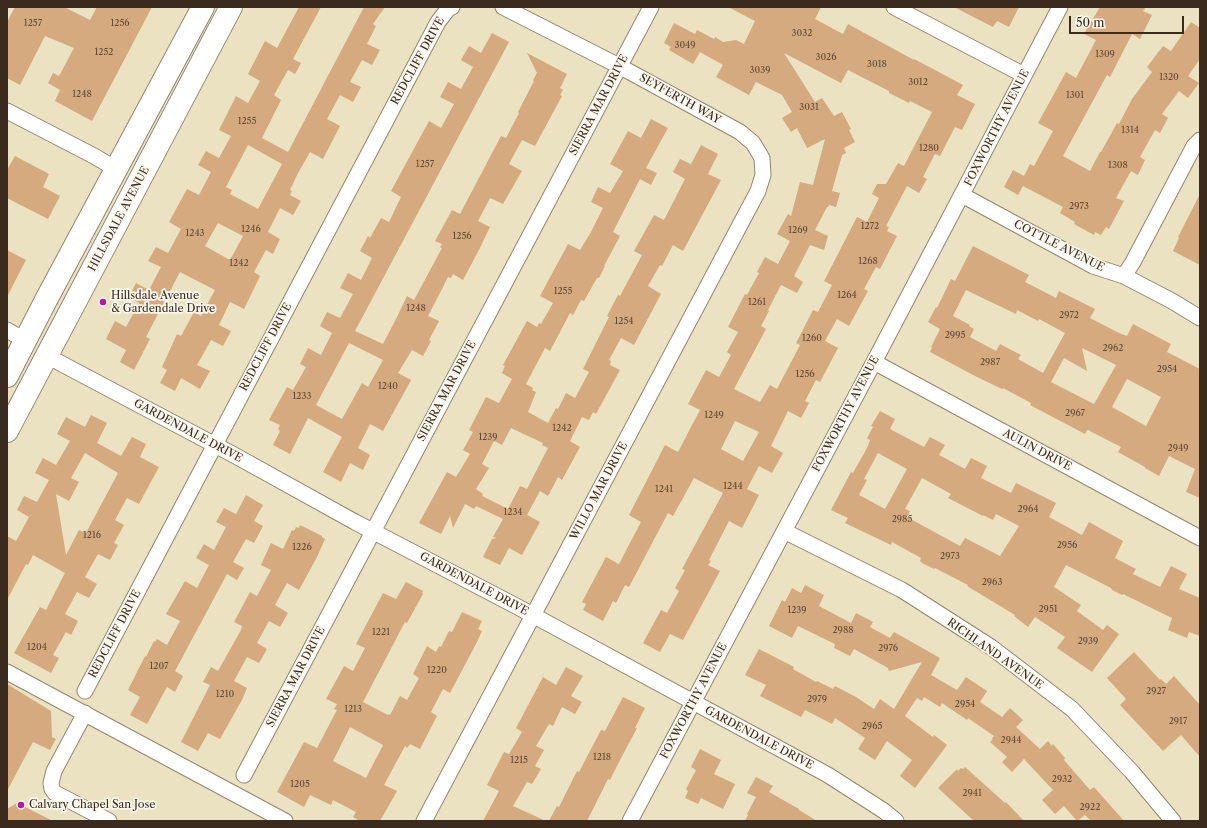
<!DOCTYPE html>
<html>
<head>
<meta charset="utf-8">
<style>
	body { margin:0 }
	#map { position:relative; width:1207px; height:828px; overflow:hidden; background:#eae2c0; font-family:"Libre Caslon Text",serif }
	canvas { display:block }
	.frame { position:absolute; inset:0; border:8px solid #3b2a1e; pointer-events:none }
	.scale { position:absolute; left:1069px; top:16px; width:115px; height:18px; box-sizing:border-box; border:2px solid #3b2a1e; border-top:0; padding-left:5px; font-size:12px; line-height:14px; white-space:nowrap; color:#3b2a1e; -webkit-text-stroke:3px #fbf7ec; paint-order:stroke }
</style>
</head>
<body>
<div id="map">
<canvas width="1207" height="828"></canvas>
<div class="frame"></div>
<div class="scale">50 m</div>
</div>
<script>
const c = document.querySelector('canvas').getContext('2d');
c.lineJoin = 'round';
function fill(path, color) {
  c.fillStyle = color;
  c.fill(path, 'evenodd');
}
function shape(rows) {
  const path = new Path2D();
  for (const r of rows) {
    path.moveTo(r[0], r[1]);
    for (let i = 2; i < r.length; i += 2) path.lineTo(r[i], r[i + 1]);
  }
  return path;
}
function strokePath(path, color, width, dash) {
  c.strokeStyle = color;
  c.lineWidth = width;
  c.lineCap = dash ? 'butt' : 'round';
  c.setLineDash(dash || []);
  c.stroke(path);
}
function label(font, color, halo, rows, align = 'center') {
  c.font = font + ' "Libre Caslon Text",serif';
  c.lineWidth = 3.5;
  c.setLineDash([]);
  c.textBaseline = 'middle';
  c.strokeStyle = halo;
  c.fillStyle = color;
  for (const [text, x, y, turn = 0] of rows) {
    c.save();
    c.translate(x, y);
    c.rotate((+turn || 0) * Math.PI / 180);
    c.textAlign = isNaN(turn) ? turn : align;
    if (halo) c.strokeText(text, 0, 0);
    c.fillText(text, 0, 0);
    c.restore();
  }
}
const building = shape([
	[15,7,64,7,90,20,97,7,152,7,92,121,55,101,60,90,48,83,53,73,59,76,74,48,45,36,20,85,7,78,7,22],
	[299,7,321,7,293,59,301,63,295,74,288,70,274,95,281,100,262,138,288,152,364,7,385,7,373,24,376,26,367,44,380,50,372,65,362,60,350,82,361,87,353,102,340,95,327,119,340,126,323,159,310,152,297,175,290,190,292,191,290,195,301,201,293,215,280,208,268,232,280,239,273,254,266,250,254,272,260,276,244,309,230,302,219,325,231,331,223,346,211,340,197,365,210,371,200,389,181,378,175,391,160,383,167,370,162,367,177,334,181,336,194,312,201,316,215,290,180,272,146,337,150,339,134,370,120,362,126,350,106,339,115,321,126,327,139,303,129,297,136,283,149,290,161,267,148,261,156,247,168,253,181,229,169,222,187,189,199,195,211,172,198,165,206,151,219,158,231,136,219,130,236,96,248,103,260,81,248,74,265,41,277,48],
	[248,145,282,164,258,209,230,194,232,190,226,187],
	[218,223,243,236,230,260,205,246],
	[728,7,821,7,815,19,843,34,848,24,914,60,914,59,937,71,963,85,957,95,975,104,962,130,955,127,940,156,935,154,923,177,927,179,919,193,907,186,886,226,889,227,887,231,897,236,880,269,876,267,864,289,868,291,849,326,837,319,825,341,838,348,820,382,816,380,805,401,809,403,801,418,788,411,771,446,783,453,772,473,759,466,747,489,759,495,742,528,729,521,709,560,711,561,708,565,720,571,683,640,670,634,660,652,643,643,661,610,667,613,679,591,675,588,685,570,682,569,723,493,694,478,673,516,668,513,629,587,625,585,616,603,613,601,603,621,583,610,586,604,582,602,606,557,619,564,632,539,641,522,629,515,665,445,678,452,691,427,700,410,688,404,706,370,719,377,731,355,727,352,738,332,728,327,745,294,747,295,759,273,757,272,765,257,778,264,790,241,777,234,788,214,791,216,800,182,813,185,825,139,807,148,797,128,791,132,782,118,792,112,782,95,756,82,749,95,716,77,723,65,700,52,693,64,669,50,671,47,664,43,674,23,695,34,697,30,714,39,715,37,723,42,736,40,744,44,755,21],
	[784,53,841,83,848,70,889,91,889,93,909,103,910,101,932,112,904,166,898,163,886,184,877,184,872,194,879,198,867,222,857,217,824,281,832,285,818,312,813,310,796,343,800,345,777,389,770,385,760,402,734,389,766,329,761,326,769,311,768,310,781,285,797,293,803,282,794,276,810,245,824,250,828,236,815,230,827,207,828,207,829,205,836,207,840,193,832,191,842,155,846,153,844,148,855,142,849,130,851,129,842,112,834,116,822,98,815,102],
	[735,421,759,432,743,461,721,449],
	[954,7,1019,7,1009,27,997,21,993,27],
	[1100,7,1146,7,1143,11,1152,15,1140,39,1132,34,1110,77,1107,75,1063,156,1090,171,1100,152,1101,152,1117,123,1119,124,1132,99,1152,72,1147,67,1163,46,1171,51,1191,22,1200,28,1200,59,1188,76,1199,83,1188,98,1179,91,1162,114,1168,118,1160,133,1155,130,1140,157,1145,160,1138,175,1131,171,1116,198,1124,201,1109,229,1106,227,1101,235,1095,232,1094,235,1074,224,1075,222,1060,213,1063,207,1023,186,1018,195,1004,187,1013,170,1024,176,1030,164,1034,166,1053,131,1038,123,1066,72,1076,78,1096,40,1084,34],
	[492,33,509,42,355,331,383,344,397,317,407,296,414,300,442,248,440,247,442,244,435,241,452,210,460,214,501,136,506,138,519,113,518,112,534,81,533,80,537,73,527,53,567,74,560,88,563,90,560,95,562,96,535,146,522,140,509,164,522,171,503,204,490,198,478,221,490,227,479,250,463,280,453,274,451,278,448,277,442,289,428,316,439,321,429,340,431,341,423,356,412,350,398,373,411,380,404,393,383,431,370,424,358,448,370,455,363,470,350,463,341,482,323,472,342,437,308,418,290,454,273,445,280,431,278,429,280,425,269,420,287,387,293,390,306,367,300,364,308,348,321,355,332,333,320,326,327,312,340,318,353,294,340,288,348,273,361,280,372,258,360,251,368,236,370,238,381,218,389,222,401,197,391,191,429,121,441,128,454,104,440,97,448,82,461,89,473,67,461,60,469,46,481,53],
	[349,343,383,360,368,387,362,383,342,419,316,405],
	[651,119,668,128,646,168,657,173,651,185,640,179,613,232,620,236,604,266,605,266,599,278,597,278,584,301,581,300,573,315,570,313,550,351,545,348,526,384,533,388,532,390,536,392,528,412,548,423,556,408,558,409,566,393,575,398,589,372,583,369,609,317,607,316,618,295,620,296,642,255,634,251,654,215,664,220,685,179,673,172,680,159,691,164,701,145,718,154,708,174,721,180,683,251,673,245,662,266,660,265,648,286,661,294,634,345,621,338,609,360,611,361,610,365,620,370,596,414,593,412,589,420,582,417,570,441,580,447,562,480,558,477,548,496,540,491,527,515,540,522,522,555,509,548,500,565,483,557,492,539,497,538,493,537,503,519,476,506,474,509,465,504,453,528,450,516,441,534,419,523,447,472,456,477,470,454,463,450,473,432,469,430,486,397,499,403,512,379,502,373,505,366,503,365,527,321,537,327,539,323,541,324,553,303,540,296,568,244,580,250,591,232,603,208,591,202,598,187,610,193,623,171,610,164,628,131,641,138],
	[511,428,543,443,542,445,548,448,527,489,520,486,508,509,482,496,483,494,476,489,489,468,482,464,494,441,502,445],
	[15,156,49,174,43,187,60,196,48,219,7,198,7,170],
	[1200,194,1200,265,1173,251,1179,238,1178,237],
	[973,246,1029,275,1025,282,1056,298,1059,291,1095,309,1090,318,1119,333,1127,336,1133,324,1171,344,1167,352,1200,369,1200,498,1186,492,1195,469,1169,456,1159,476,1145,468,1145,467,1118,452,1121,447,1088,430,1087,430,1085,434,1030,405,1031,403,1003,388,1002,389,975,376,930,352,932,348,931,347,940,329,928,322,936,307,937,308,951,279,955,281],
	[966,290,1016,314,1017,310,1038,321,1039,319,1065,333,1043,373,1018,359,1021,355,1000,344,996,351,970,337,974,329,969,326,970,325,953,316],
	[1082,348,1116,365,1094,404,1051,382,1064,358,1087,371],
	[1127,379,1161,397,1146,426,1112,407],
	[7,250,26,260,7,297],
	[880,411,895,419,890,429,924,447,930,437,945,445,939,455,965,469,971,458,987,466,981,478,1011,493,1016,483,1056,503,1049,517,1082,535,1089,522,1123,541,1115,558,1136,569,1133,574,1160,587,1171,566,1187,574,1179,589,1200,598,1200,636,1189,632,1187,638,1168,630,1172,618,1123,594,1122,595,1112,590,1111,588,1066,565,1054,587,1081,605,1077,611,1103,630,1107,625,1119,634,1092,672,1057,648,1065,637,1035,617,1028,627,1014,616,1015,615,967,586,968,585,935,568,934,569,922,563,920,561,921,558,892,542,891,545,845,523,848,518,831,510,851,472,853,473,867,448,870,440,867,438,873,427,871,426],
	[878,453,907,469,885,509,859,495,867,480,864,479],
	[922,478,951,494,948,498,983,516,983,515,993,520,996,514,1019,526,1000,556,965,538,960,546,907,517,910,511,905,509],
	[91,415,107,423,97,443,121,456,132,437,146,444,140,457,159,467,139,504,127,498,115,520,124,525,114,543,118,545,110,560,98,554,85,577,97,584,89,598,77,592,65,614,78,621,71,635,66,632,53,655,59,658,51,673,14,653,40,607,46,610,65,573,33,555,28,565,26,564,7,600,7,536,16,541,29,517,17,510,24,496,37,502,49,480,35,473,43,458,56,465,70,441,57,434,66,417,85,427],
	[85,453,118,473,86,533,79,530,66,555,56,494,69,501,79,482,71,478],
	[246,495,263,505,254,521,263,526,254,543,246,539,233,562,244,568,237,580,227,574,175,671,183,676,175,692,167,687,147,724,130,715,140,697,128,690,145,656,146,657,154,641,155,642,157,639,167,645,180,621,166,614,185,581,197,588,209,565,196,558,204,544,214,550,226,527,216,522,224,508,236,514],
	[300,525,322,536,322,537,325,539,317,557,299,590,287,583,275,605,288,613,280,627,269,621,257,643,267,649,259,663,247,657,234,681,247,688,242,700,220,739,208,733,198,751,181,742,210,685,203,682,211,667,218,671,241,630,242,626,234,622,250,592,257,596,271,570,261,565,271,543,283,549,292,530,294,531,296,527,299,528],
	[406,582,423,591,422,593,423,594,407,623,405,622,363,702,388,715,389,714,390,715,400,696,407,700,419,678,413,674,427,646,436,652,439,646,441,647,449,631,452,632,462,612,482,621,478,629,482,631,477,642,450,693,443,689,431,712,437,716,420,749,410,744,407,748,405,746,384,785,397,791,380,821,360,821,353,817,356,812,333,800,331,805,310,795,304,807,277,792,304,742,317,748,337,710,334,709,337,704,326,699,344,666,353,671,365,648,356,644,383,593,396,599],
	[350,727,383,745,366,778,333,761],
	[805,585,824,595,819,606,851,623,856,613,873,622,870,627,890,638,894,632,940,658,931,675,957,690,966,677,987,691,980,702,1002,717,1010,708,1023,720,1016,727,1040,749,1048,741,1052,746,1053,744,1065,758,1064,760,1090,790,1094,787,1124,821,1091,821,1085,815,1077,821,1064,806,1055,814,1042,800,1053,790,1024,759,1012,772,1002,762,1007,757,990,742,993,739,992,738,994,736,968,718,967,720,942,703,940,707,924,697,922,701,917,698,905,716,933,737,934,735,947,745,915,788,900,776,912,760,887,741,875,760,858,749,865,738,835,718,832,724,805,710,801,717,760,696,766,685,745,675,759,649,794,667,793,669,816,682,817,681,833,689,835,686,856,697,874,709,880,699,894,709,922,662,889,671,888,668,854,649,850,656,834,648,835,644,798,626,792,638,769,626,782,600,785,602,792,588,801,593],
	[1134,652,1160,680,1161,679,1166,684,1174,676,1200,705,1200,757,1181,735,1163,751,1120,705,1126,699,1107,678],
	[566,667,583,676,571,696,582,702,575,714,562,707,553,726,549,724,536,746,544,750,535,766,541,769,532,784,527,782,513,806,546,821,483,821,499,791,487,785,504,752,509,754,522,732,516,728,543,677,556,685],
	[7,684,51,711,52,737,56,739,50,750,33,742,7,791],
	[623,697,645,708,635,728,637,728,619,762,610,780,608,779,587,821,549,821,557,806,559,807,577,771,579,772,601,730,605,731],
	[700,749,721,760,714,774,735,784,723,809,701,798,698,804,685,798,688,791,686,789,696,770,691,767],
	[965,767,1005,803,1006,802,1024,821,974,821,938,788,957,769,958,771,961,768,963,769],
	[756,777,773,786,769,792,799,809,799,810,817,821,745,821,748,815,747,814,756,797,747,793],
	[17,803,53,821,7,821,7,809]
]);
const minor = shape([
	[894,7,1024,75],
	[7,111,94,156,116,169],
	[962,195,1093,266,1124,276,1172,301,1200,318],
	[1124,276,1133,262,1194,146,1200,140],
	[7,330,26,341],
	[47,356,234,455,355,522,516,606,828,775,884,811,896,821],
	[874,362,1200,538],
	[784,531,902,590,991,647,1072,709,1132,772,1173,821],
	[7,672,285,821],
	[85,691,438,22,448,9,452,7],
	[85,713,54,771,51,783,52,789,55,793,109,821],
	[244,775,651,7],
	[424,821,758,191,763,175,762,158,753,143,740,132,619,66,503,7],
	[630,821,874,362,1060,7]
]);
const highway = shape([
	[7,376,46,300,203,7],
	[7,431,231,7]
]);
const markers = [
	[103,302,4,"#b5179e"],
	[21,805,4,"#b5179e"]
];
const numberNames = [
	["1257",33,23],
	["1256",120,23],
	["3032",802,33],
	["3049",685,45],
	["1252",104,52],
	["1309",1105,54],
	["3026",826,57],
	["3018",877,64],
	["3039",760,70],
	["1320",1169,77],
	["3012",918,82],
	["1248",82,94],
	["1301",1075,95],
	["3031",809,107],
	["1255",247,121],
	["1314",1130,130],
	["1280",929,148],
	["1257",425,164],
	["1308",1118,165],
	["2973",1079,206],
	["1272",870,226],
	["1246",251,229],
	["1269",798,230],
	["1243",195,233],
	["1256",462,236],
	["1268",868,261],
	["1242",239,263],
	["1255",563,291],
	["1264",847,295],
	["1261",757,302],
	["1248",416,308],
	["2972",1069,315],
	["1254",624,321],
	["2995",955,335],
	["1260",812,338],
	["2962",1113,348],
	["2987",990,362],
	["2954",1167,369],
	["1256",805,374],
	["1240",388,386],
	["1233",302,396],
	["2967",1075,413],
	["1249",714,415],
	["1242",562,428],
	["1239",488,437],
	["2949",1178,448],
	["1244",733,486],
	["1241",664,489],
	["2964",1028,509],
	["1234",513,512],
	["2985",902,519],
	["1216",92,535],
	["2956",1067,545],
	["1226",302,547],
	["2973",950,556],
	["2963",992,582],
	["2951",1048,609],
	["1239",797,610],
	["2988",843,630],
	["1221",381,632],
	["2939",1088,641],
	["1204",37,647],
	["2976",888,648],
	["1207",159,666],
	["1220",437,670],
	["2927",1156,691],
	["1210",225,694],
	["2979",817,699],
	["2954",965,704],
	["1213",353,709],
	["2917",1178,721],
	["2965",872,726],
	["2944",1011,740],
	["1218",602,757],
	["1215",519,760],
	["2932",1062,779],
	["1205",300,784],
	["2941",972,793],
	["2922",1090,807]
];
const streetNames = [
	["REDCLIFF DRIVE",418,61,-61],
	["SEYFERTH WAY",680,99,29],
	["SIERRA MAR DRIVE",599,105,-62],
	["FOXWORTHY AVENUE",997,128,-63],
	["HILLSDALE AVENUE",119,219,-62],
	["COTTLE AVENUE",1059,246,27],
	["REDCLIFF DRIVE",266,347,-62],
	["SIERRA MAR DRIVE",447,391,-62],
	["FOXWORTHY AVENUE",846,414,-62],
	["GARDENDALE DRIVE",188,431,28],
	["AULIN DRIVE",1037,450,28],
	["WILLO MAR DRIVE",599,491,-62],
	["GARDENDALE DRIVE",474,584,28],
	["REDCLIFF DRIVE",115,634,-62],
	["RICHLAND AVENUE",995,654,35],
	["SIERRA MAR DRIVE",296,677,-62],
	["FOXWORTHY AVENUE",694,701,-62],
	["GARDENDALE DRIVE",759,738,28]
];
const poiNames = [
	["Hillsdale Avenue",111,296],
	["& Gardendale Drive",111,309],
	["Calvary Chapel San Jose",29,805]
];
fill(building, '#d5aa7e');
strokePath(minor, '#92866f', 17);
strokePath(highway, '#92866f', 24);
strokePath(minor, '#fff', 15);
strokePath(highway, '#fff', 22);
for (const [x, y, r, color] of markers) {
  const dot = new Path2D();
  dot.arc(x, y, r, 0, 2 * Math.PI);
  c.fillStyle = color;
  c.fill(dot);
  strokePath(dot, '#fbf7ec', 1.5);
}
label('9px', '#624a36', null, numberNames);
label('11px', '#3b2a1e', '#fbf7ec', streetNames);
label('11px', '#3b2a1e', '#fbf7ec', poiNames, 'left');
</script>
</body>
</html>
